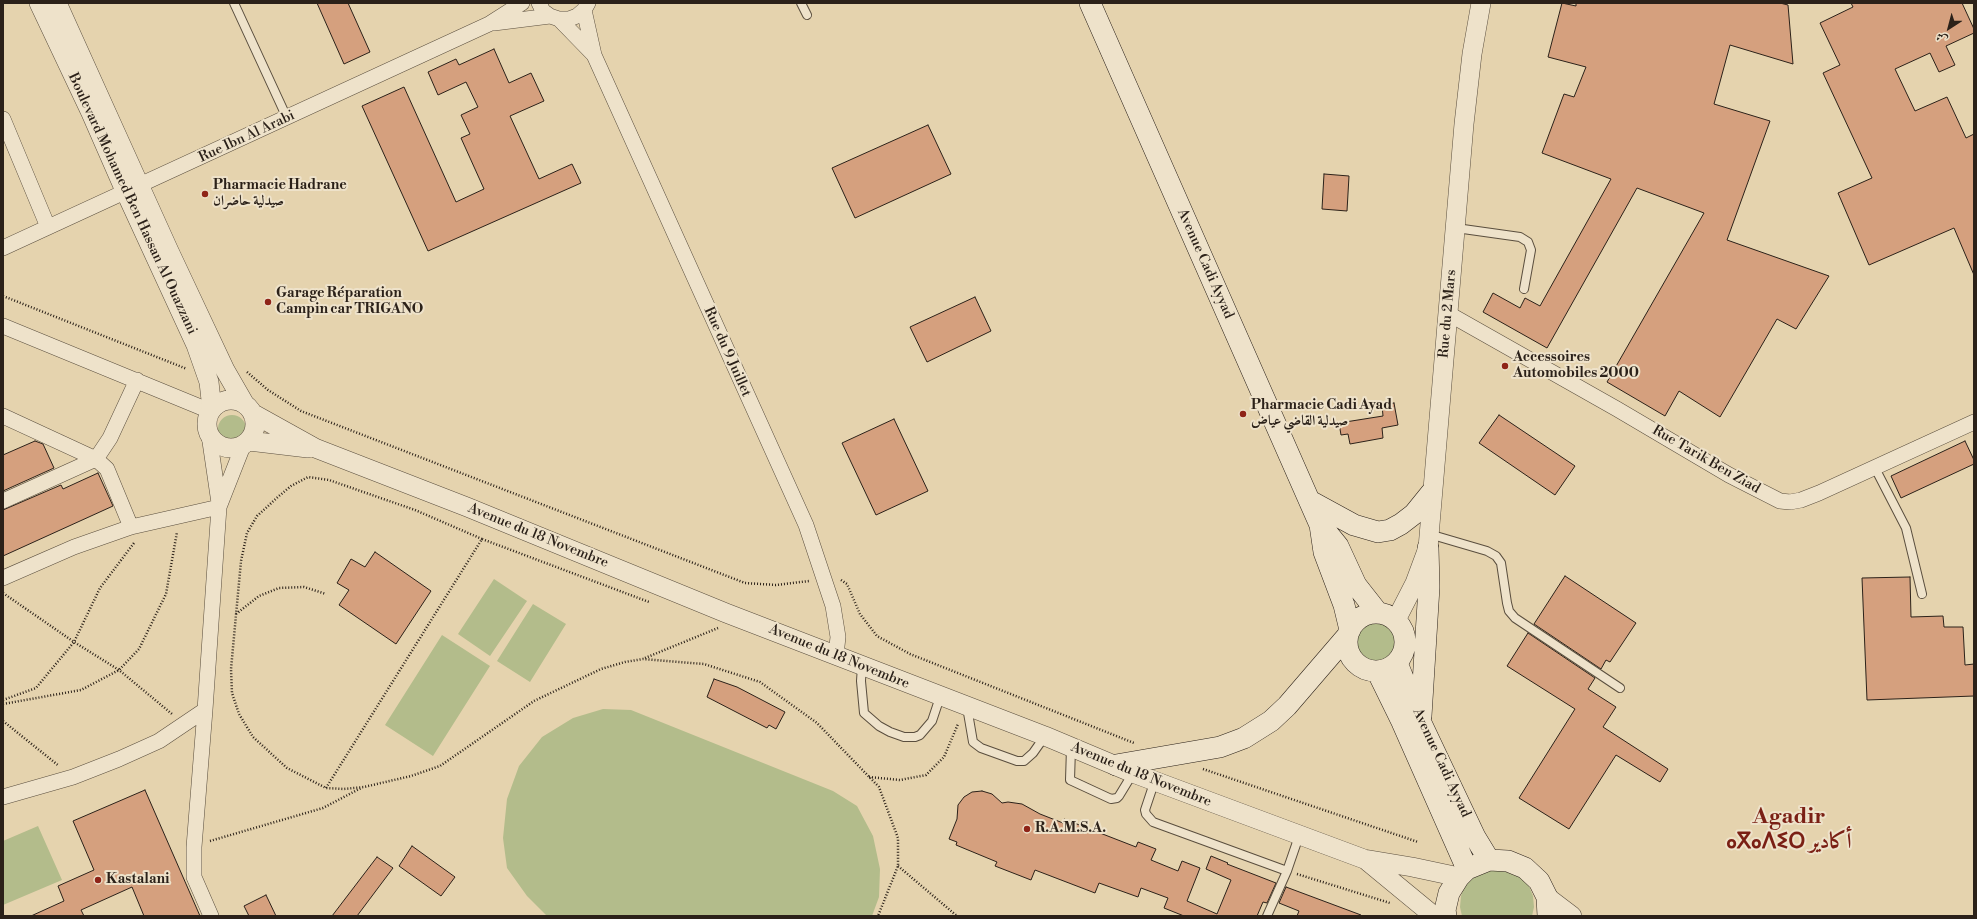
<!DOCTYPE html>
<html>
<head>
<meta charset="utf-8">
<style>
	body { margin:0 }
	#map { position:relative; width:1977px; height:919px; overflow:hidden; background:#e5d3ae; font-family:"Libre Bodoni",Amiri,serif }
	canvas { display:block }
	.frame { position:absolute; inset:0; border:4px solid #2b2119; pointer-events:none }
	.north { position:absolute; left:1929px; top:8px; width:40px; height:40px; -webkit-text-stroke:3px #eee2ca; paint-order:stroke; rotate:216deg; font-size:11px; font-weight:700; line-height:16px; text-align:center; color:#2b2119 }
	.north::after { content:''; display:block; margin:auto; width:14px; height:18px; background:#2b2119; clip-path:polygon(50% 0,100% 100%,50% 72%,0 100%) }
</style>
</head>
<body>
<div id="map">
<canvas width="1977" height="919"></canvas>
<div class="frame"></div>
<div class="north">ش</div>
</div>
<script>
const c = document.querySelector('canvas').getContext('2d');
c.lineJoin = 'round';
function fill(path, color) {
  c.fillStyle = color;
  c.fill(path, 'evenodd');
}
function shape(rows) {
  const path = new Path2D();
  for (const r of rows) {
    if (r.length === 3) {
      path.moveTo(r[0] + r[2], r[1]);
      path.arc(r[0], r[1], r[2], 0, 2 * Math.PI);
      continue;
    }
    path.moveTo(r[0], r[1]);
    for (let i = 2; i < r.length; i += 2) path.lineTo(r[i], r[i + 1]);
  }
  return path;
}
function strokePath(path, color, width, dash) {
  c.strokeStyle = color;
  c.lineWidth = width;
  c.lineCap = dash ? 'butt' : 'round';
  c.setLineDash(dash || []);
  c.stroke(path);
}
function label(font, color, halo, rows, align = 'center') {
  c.font = font + ' "Libre Bodoni",Amiri,"Noto Sans Tifinagh",serif';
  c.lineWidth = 4;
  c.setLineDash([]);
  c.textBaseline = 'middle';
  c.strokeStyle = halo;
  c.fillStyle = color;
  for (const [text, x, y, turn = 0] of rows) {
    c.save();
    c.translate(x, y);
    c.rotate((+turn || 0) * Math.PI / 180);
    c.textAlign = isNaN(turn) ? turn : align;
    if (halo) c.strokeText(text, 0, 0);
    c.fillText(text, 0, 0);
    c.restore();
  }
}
const green = shape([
	[232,429,14],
	[494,579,527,601,490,656,458,634],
	[533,604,566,624,530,682,497,661],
	[1375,641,25],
	[442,635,490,666,433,756,385,725],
	[603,709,631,710,833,791,857,806,873,836,880,869,879,897,872,916,547,916,527,896,507,868,503,838,507,799,519,766,542,737,573,718],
	[38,826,62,880,3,905,3,841],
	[1481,871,1513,871,1529,886,1533,896,1534,907,1532,916,1462,916,1460,907,1461,896,1465,885]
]);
const building = shape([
	[317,3,348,3,370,52,344,64,317,3],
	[1562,3,1576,6,1576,3,1780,3,1788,5,1793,64,1730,45,1714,104,1770,121,1727,240,1829,276,1796,329,1777,319,1720,417,1679,391,1665,416,1607,382,1704,213,1637,188,1547,348,1483,312,1493,293,1520,308,1525,298,1540,306,1611,179,1542,153,1564,94,1574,97,1586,67,1548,57,1562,3],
	[1851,3,1962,3,1974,29,1974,33,1946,46,1955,65,1939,72,1930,53,1895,69,1915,111,1947,97,1966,138,1974,134,1974,275,1954,228,1869,265,1838,193,1872,178,1823,73,1840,65,1820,23,1853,7,1851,3],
	[494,49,509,83,531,73,544,101,510,116,539,179,572,164,581,183,428,251,362,106,404,87,456,202,484,189,461,138,470,134,461,115,478,107,466,82,438,95,428,72,456,59,459,65,494,49],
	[928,125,951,174,855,218,832,168,928,125],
	[1324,174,1349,176,1347,211,1322,209,1324,174],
	[975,297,991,331,927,362,910,327,975,297],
	[1394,403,1398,425,1382,428,1383,438,1350,444,1348,434,1341,435,1339,423,1383,416,1382,405,1394,403],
	[1499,415,1575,466,1555,495,1479,443,1499,415],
	[894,419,928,491,876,515,842,443,894,419],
	[35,441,43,444,54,468,3,491,3,455,35,441],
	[1965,441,1974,460,1974,464,1901,498,1891,476,1965,441],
	[98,473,113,506,3,556,3,510,61,485,63,489,98,473],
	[375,552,431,591,396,644,339,605,349,590,337,583,351,559,365,567,375,552],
	[1565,576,1636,623,1610,662,1606,660,1601,669,1534,624,1565,576],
	[1910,577,1911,617,1943,616,1944,627,1963,627,1965,665,1974,664,1974,696,1867,700,1862,578,1910,577],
	[1528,633,1595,678,1588,689,1616,707,1603,727,1668,769,1660,782,1616,755,1569,829,1519,798,1575,709,1507,666,1528,633],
	[714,679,737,687,785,712,776,729,769,725,767,728,707,697,714,679],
	[145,790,200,916,144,916,132,887,81,910,84,916,31,916,64,901,58,886,94,870,73,821,145,790],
	[982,791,992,794,1002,803,1008,802,1022,804,1040,814,1063,823,1064,819,1136,847,1138,842,1156,849,1151,860,1178,871,1182,861,1200,868,1187,901,1217,914,1231,880,1206,869,1211,856,1228,863,1227,864,1276,883,1267,903,1263,902,1257,916,1184,916,1164,908,1168,898,1141,888,1138,897,1099,883,1095,893,1035,870,1031,880,995,866,997,862,956,845,957,842,949,839,957,819,958,805,964,797,972,792,982,791],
	[412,846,455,877,441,896,399,866,412,846],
	[377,857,393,868,357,916,332,916,377,857],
	[1286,887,1361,915,1361,916,1297,916,1299,911,1279,903,1286,887],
	[266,895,276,916,249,916,244,906,266,895]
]);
const path = shape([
	[3,296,187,369],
	[247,372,268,390,301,411,745,583,776,585,809,581],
	[482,539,415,510,329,480,308,477,291,486,279,496,257,516,247,533,241,561,231,669,232,693,239,714,253,737,287,768,326,788,344,789,364,787,411,776,440,766,534,701,601,669,625,662,643,659,704,664,760,682,817,723,879,787,898,838,898,866,878,916],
	[841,580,847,584,860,614,877,636,910,654,1134,743],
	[3,593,74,642,119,670,172,714],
	[236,614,259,596,279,588,304,587,326,594],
	[645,658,718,628],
	[3,700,36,688,74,642,100,588,134,543],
	[3,704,81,690,119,670,139,649,166,594,177,532],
	[3,721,59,766],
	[1203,769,1418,842],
	[869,777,900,780,926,775,944,757,958,724],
	[326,788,482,539,649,602],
	[210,841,323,808,361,788],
	[898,866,957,916],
	[1297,874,1390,903]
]);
const service = shape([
	[234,3,287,118],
	[801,3,807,15],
	[1456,228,1520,237,1528,242,1531,250,1524,289],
	[1875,468,1906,528,1922,594],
	[1429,534,1487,551,1496,556,1501,563,1507,603,1509,611,1515,618,1620,688],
	[862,666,861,681,864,713,879,726,890,732,904,737,915,737,920,735,932,721,940,697],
	[967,707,973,742,981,748,1017,761,1024,761,1033,753,1045,736],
	[1071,748,1070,780,1111,799,1117,798,1119,796,1133,773],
	[1155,780,1145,810,1146,814,1153,822,1287,871],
	[1267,916,1287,871,1299,836]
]);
const minor = shape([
	[539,3,543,11,550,16,559,19,569,19,577,16,584,10,588,3],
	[584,10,594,55,806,525,833,606,838,637,836,655],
	[559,19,594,55],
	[494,23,550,16],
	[3,119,48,227],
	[3,248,489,24,522,3],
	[1449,314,1617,409,1729,475,1780,501,1790,502,1801,500,1819,493,1974,422],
	[3,326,210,411],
	[3,416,96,459,107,469,131,527],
	[209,435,219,503],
	[3,501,96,459,110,438,137,380],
	[3,578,74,547,131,527,219,507],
	[3,797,73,777,119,759,159,741,205,710],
	[211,916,194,877,194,847,205,710,219,507,243,446]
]);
const tertiary = shape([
	[39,3,91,113,126,193,196,345,209,382,212,409],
	[57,3,169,251,225,370,244,403],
	[231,424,24],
	[252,413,315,448,467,507,726,613,1045,736,1133,773,1364,859,1412,867,1459,877],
	[249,441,308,448],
	[1396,620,1415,583,1428,548,1464,124,1472,54,1481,3],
	[1366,860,1434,916],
	[1547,897,1572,916]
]);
const secondary = shape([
	[1090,3,1320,525,1324,552,1344,605,1350,630],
	[1310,501,1354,525,1378,532,1390,530,1401,524,1414,514,1431,493],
	[1321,525,1338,546,1356,585,1378,613],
	[1376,642,29],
	[1397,663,1421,723,1475,837,1489,860],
	[1377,671,1402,722,1467,869],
	[1421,716,1429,587,1428,548],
	[1116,765,1220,747,1244,738,1271,721,1287,706,1348,635],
	[1446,916,1445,910,1449,893,1459,877,1467,869,1489,860,1508,861,1525,868,1539,881,1547,897,1548,916]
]);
const markers = [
	[205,194,4,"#8f2418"],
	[268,302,4,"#8f2418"],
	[1505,366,4,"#8f2418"],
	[1243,414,4,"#8f2418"],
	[1027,829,4,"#8f2418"],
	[98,880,4,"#8f2418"]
];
const streetNames = [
	["Rue Ibn Al Arabi",247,137,-25],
	["Boulevard Mohamed Ben Hassan Al Ouazzani",132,204,65],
	["Avenue Cadi Ayyad",1205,264,66],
	["Rue du 2 Mars",1448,314,-85],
	["Rue du 9 Juillet",727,352,66],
	["Rue Tarik Ben Ziad",1706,460,30],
	["Avenue du 18 Novembre",538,536,22],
	["Avenue du 18 Novembre",839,657,22],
	["Avenue Cadi Ayyad",1441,763,65],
	["Avenue du 18 Novembre",1141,775,22]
];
const poiNames = [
	["Pharmacie Hadrane",213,186],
	["صيدلية حاضران",213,202],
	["Garage Réparation",276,294],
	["Campin car TRIGANO",276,310],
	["Accessoires",1513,358],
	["Automobiles 2000",1513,374],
	["Pharmacie Cadi Ayad",1251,406],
	["صيدلية القاضي عياض",1251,422],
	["R.A.M.S.A.",1035,829],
	["Kastalani",106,880]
];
const townNames = [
	["Agadir",1789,818],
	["ⴰⴳⴰⴷⵉⵔ أكادير",1789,843]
];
fill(green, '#b3bc8b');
fill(building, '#d5a07e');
strokePath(building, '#2b2119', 1);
strokePath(service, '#5a4e3e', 10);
strokePath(minor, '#5a4e3e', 16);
strokePath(tertiary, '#5a4e3e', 20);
strokePath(secondary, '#2b2119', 22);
strokePath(path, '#2b2119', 2.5, [1, 2]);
strokePath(service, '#eee2ca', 8);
strokePath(minor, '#eee2ca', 15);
strokePath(tertiary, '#eee2ca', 19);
strokePath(secondary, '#eee2ca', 21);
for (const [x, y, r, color] of markers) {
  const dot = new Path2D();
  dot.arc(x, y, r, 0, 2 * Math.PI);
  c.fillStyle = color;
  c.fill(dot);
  strokePath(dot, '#eee2ca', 1.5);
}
label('14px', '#2b2119', '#eee2ca', streetNames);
label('bold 14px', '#2b2119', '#eee2ca', poiNames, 'left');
label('bold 22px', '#7a1f14', '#eee2ca', townNames);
</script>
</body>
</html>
